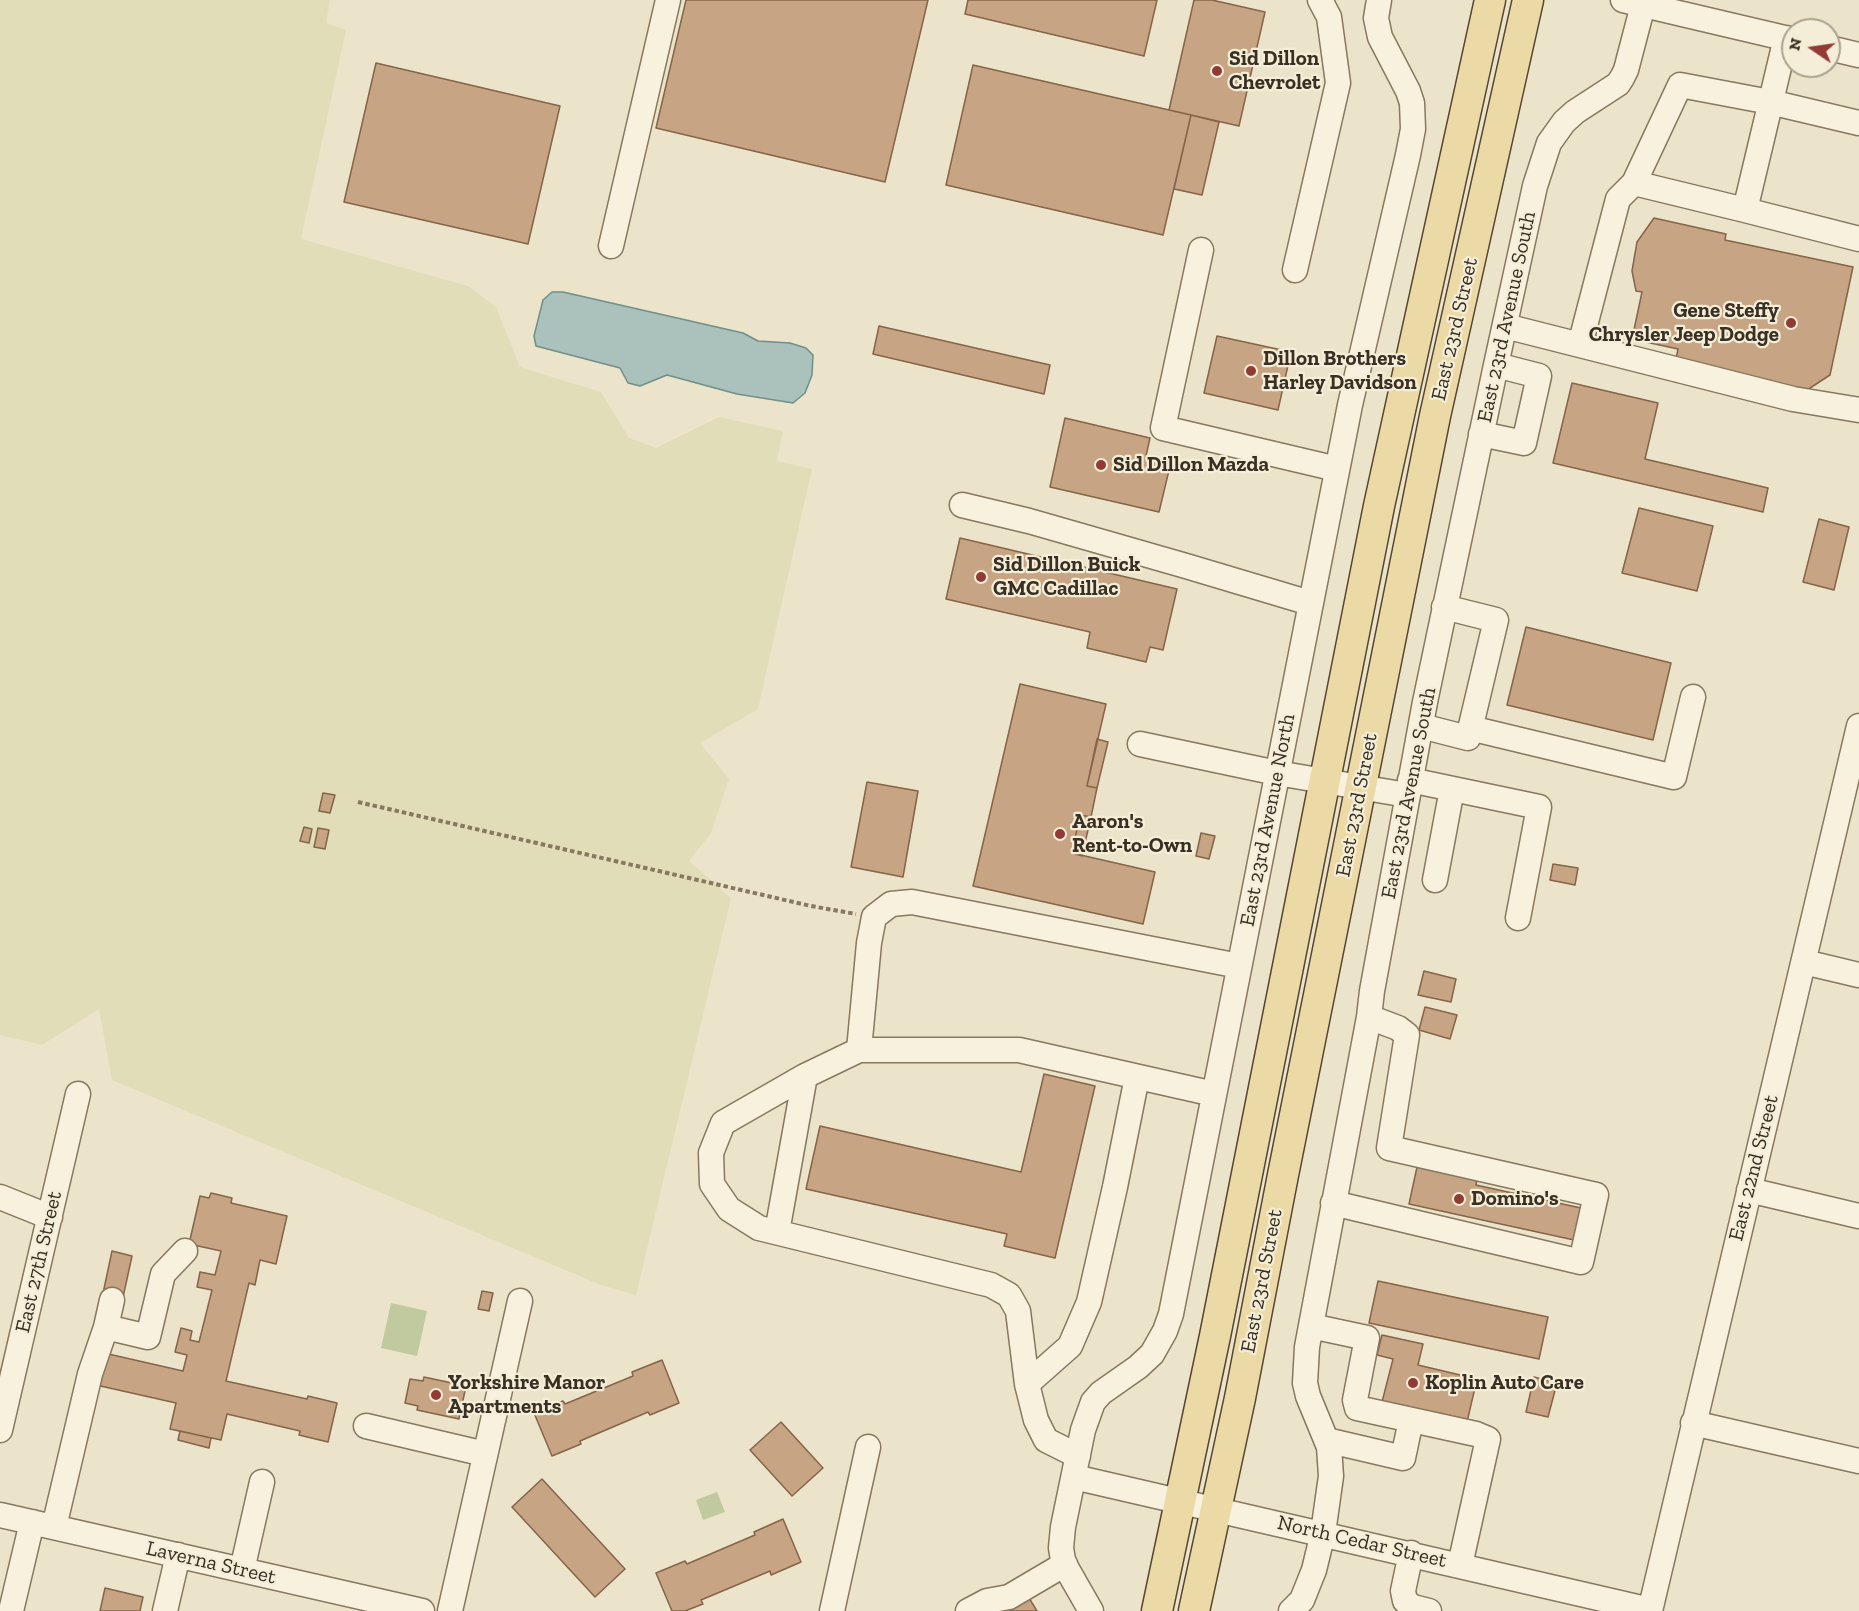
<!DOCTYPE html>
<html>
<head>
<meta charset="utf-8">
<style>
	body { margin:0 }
	#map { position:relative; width:1859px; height:1611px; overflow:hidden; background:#ece4ca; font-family:"Zilla Slab",serif }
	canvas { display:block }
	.north { position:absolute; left:1781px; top:18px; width:60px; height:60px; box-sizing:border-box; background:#f4eed9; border:2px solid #a9a290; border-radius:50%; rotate:283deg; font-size:16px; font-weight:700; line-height:24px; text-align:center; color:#392f22 }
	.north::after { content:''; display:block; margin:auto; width:21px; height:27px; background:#923a34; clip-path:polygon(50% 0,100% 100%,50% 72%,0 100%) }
</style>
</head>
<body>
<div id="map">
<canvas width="1859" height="1611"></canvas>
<div class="north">N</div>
</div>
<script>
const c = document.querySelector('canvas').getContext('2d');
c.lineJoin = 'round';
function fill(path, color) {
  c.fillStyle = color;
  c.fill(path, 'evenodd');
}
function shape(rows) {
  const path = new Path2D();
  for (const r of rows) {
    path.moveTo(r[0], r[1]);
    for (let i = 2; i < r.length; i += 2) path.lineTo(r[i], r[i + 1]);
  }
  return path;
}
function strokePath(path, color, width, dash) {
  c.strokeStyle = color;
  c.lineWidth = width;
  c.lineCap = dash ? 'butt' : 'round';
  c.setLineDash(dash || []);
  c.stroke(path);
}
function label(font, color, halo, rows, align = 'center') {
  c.font = font + ' "Zilla Slab",serif';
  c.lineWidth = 4.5;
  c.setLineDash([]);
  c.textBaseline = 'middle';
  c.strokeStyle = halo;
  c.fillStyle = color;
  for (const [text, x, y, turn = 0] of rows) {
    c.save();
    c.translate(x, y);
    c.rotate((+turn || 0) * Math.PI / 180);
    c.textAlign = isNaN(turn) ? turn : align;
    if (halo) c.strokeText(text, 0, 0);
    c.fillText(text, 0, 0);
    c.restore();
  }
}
const farmland = shape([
	[0,0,330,0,326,23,346,30,301,239,468,286,496,307,520,367,601,392,629,438,656,448,719,417,783,431,777,461,812,469,758,709,700,743,729,779,711,833,689,861,731,898,636,1295,601,1285,112,1080,99,1009,42,1045,0,1035]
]);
const green = shape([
	[391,1303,427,1311,417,1356,381,1348],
	[717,1492,725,1512,703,1520,696,1500]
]);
const water = shape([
	[552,292,563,292,743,333,758,341,790,343,806,348,813,355,812,375,805,393,793,403,737,394,667,375,640,386,628,383,620,368,536,346,534,336,543,300,552,292]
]);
const building = shape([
	[686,0,928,0,885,182,656,128,686,0],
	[968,0,1157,0,1144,56,965,14,968,0],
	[1194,0,1212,0,1265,12,1239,126,1169,110,1194,0],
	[376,63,560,106,528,244,344,202,376,63],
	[973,65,1191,115,1163,235,946,185,973,65],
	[1191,115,1219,122,1202,195,1174,189,1191,115],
	[1654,218,1726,234,1725,240,1853,267,1830,375,1804,392,1675,364,1678,349,1632,339,1642,292,1636,291,1632,271,1637,242,1654,218],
	[879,326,1050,365,1044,394,873,354,879,326],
	[1217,336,1291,352,1278,410,1204,393,1217,336],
	[1572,383,1658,403,1645,459,1768,488,1763,512,1553,463,1572,383],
	[1065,418,1150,438,1146,456,1171,462,1159,512,1050,487,1065,418],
	[1639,508,1713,526,1697,591,1622,573,1639,508],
	[1819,519,1849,527,1834,590,1803,582,1819,519],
	[960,538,1177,589,1163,650,1150,647,1146,662,1087,648,1090,632,946,599,960,538],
	[1526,627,1671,663,1653,740,1507,705,1526,627],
	[1020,684,1106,704,1087,786,1097,788,1091,817,1080,815,1072,853,1155,872,1143,924,973,886,1020,684],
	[1097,739,1108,742,1097,788,1087,786,1097,739],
	[867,782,918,791,903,877,851,867,867,782],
	[323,793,335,795,330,813,319,811,323,793],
	[1080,815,1091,817,1082,856,1072,853,1080,815],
	[304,827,312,829,309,843,300,841,304,827],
	[318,828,329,830,325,849,314,847,318,828],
	[1201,833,1215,836,1209,859,1196,856,1201,833],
	[1553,864,1578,868,1575,885,1550,880,1553,864],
	[1424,971,1456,979,1451,1002,1418,995,1424,971],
	[1425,1007,1457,1015,1450,1039,1419,1030,1425,1007],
	[1044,1074,1095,1086,1055,1258,1004,1246,1007,1234,806,1189,820,1126,1021,1172,1044,1074],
	[1417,1167,1477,1180,1476,1185,1581,1208,1574,1240,1409,1204,1417,1167],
	[211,1193,232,1198,231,1203,287,1216,276,1264,260,1260,255,1285,249,1283,226,1381,307,1399,308,1396,337,1403,328,1442,299,1435,300,1431,227,1414,221,1440,170,1429,176,1403,96,1385,104,1353,183,1371,187,1355,175,1352,181,1328,192,1331,190,1340,199,1342,212,1290,197,1287,200,1272,215,1275,221,1251,189,1244,200,1196,209,1198,211,1193],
	[112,1251,132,1256,122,1302,102,1298,112,1251],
	[1378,1281,1548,1317,1539,1359,1369,1323,1378,1281],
	[482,1291,493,1293,489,1311,478,1309,482,1291],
	[1382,1335,1423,1344,1418,1365,1477,1379,1467,1422,1382,1402,1393,1359,1377,1355,1382,1335],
	[662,1360,679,1403,650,1415,648,1412,580,1441,581,1444,552,1456,534,1413,563,1401,565,1404,633,1376,632,1372,662,1360],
	[424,1377,466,1386,459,1419,417,1410,418,1406,405,1403,410,1379,423,1381,424,1377],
	[1534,1377,1557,1383,1548,1417,1526,1412,1534,1377],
	[781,1422,823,1468,792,1496,750,1450,781,1422],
	[180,1431,211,1438,209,1448,178,1440,180,1431],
	[542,1479,625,1569,595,1597,512,1507,542,1479],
	[783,1519,801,1562,771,1575,770,1571,701,1600,703,1604,685,1611,672,1611,656,1573,685,1561,687,1564,755,1535,754,1532,783,1519],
	[105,1588,143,1597,140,1611,100,1611,105,1588],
	[1029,1598,1037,1611,1009,1611,1029,1598]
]);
const path = shape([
	[358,802,811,906,856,914]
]);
const minor = shape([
	[1623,0,1793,40],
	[1786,38,1745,210,1859,239],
	[1829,48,1859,55],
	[1634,183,1680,85,1770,102,1859,123],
	[611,246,668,0],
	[1201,250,1163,428,1337,469],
	[1295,270,1338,83,1329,17,1320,0],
	[1505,326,1793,399,1859,410],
	[1580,345,1618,199,1634,183,1745,210],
	[1481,434,1524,443,1539,376,1496,365],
	[962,505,1029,521,1186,566,1310,603],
	[1421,726,1468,738,1496,620,1444,607],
	[1470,728,1674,777,1693,697],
	[1140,744,1277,773,1407,795],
	[1410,780,1539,807,1518,918],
	[1435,880,1452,789],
	[1804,962,1859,975],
	[859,1050,869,943,874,917,891,904,912,902,948,909,1239,966],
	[1749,1190,1859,1216],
	[0,1197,50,1217],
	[1333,1203,1581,1262,1596,1195,1389,1148,1407,1035,1398,1028,1369,1017],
	[777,1232,805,1076],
	[1311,1326,1367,1338,1355,1400,1357,1408,1476,1434,1488,1439,1460,1565],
	[106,1327,148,1337,163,1274,185,1251],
	[1027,1384,1070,1346,1089,1302,1115,1187,1137,1077],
	[1693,1423,1859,1461],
	[366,1426,485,1454],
	[0,1430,78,1094],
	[1326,1440,1403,1458,1411,1420],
	[1078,1456,1046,1440,1036,1420,1027,1384,1018,1311,1009,1295,991,1285,759,1228,729,1209,712,1184,711,1153,723,1123,805,1076,859,1050,1019,1050,1214,1094],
	[1074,1477,1650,1610],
	[0,1515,422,1611],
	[54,1527,90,1374,106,1327,112,1300],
	[1411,1553,1403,1591,1405,1601,1413,1607,1429,1611],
	[242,1570,262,1482],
	[11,1611,32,1522],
	[165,1611,178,1555],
	[450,1611,520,1301],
	[832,1611,868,1447],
	[968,1611,987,1601,1009,1597,1065,1564],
	[1091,1611,1067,1569,1063,1560,1061,1548,1063,1527,1083,1430,1093,1402,1101,1393,1138,1367,1152,1354,1165,1331,1171,1314,1350,405,1408,155,1413,129,1412,103,1408,91,1380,37,1376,18,1379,0],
	[1291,1611,1302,1600,1314,1570,1323,1533,1331,1476,1329,1447,1308,1396,1305,1383,1307,1347,1369,1017,1372,991,1425,702,1496,365,1535,186,1549,143,1564,122,1575,112,1618,84,1622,78,1626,70,1643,5],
	[1650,1611,1859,726]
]);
const major = shape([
	[1157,1611,1215,1336,1379,506,1490,0],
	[1194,1611,1240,1398,1283,1175,1435,416,1528,0]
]);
const markers = [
	[1217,71,6,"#923a34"],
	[1791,323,6,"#923a34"],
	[1251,371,6,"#923a34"],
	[1101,465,6,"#923a34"],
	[981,577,6,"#923a34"],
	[1060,834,6,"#923a34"],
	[1459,1199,6,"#923a34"],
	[1413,1383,6,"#923a34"],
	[436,1395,6,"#923a34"]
];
const poiNames = [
	["Sid Dillon",1229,59],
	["Chevrolet",1229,83],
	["Gene Steffy",1779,311,"right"],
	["Chrysler Jeep Dodge",1779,335,"right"],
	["Dillon Brothers",1263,359],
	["Harley Davidson",1263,383],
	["Sid Dillon Mazda",1113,465],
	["Sid Dillon Buick",993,565],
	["GMC Cadillac",993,589],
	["Aaron's",1072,822],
	["Rent-to-Own",1072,846],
	["Domino's",1471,1199],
	["Yorkshire Manor",448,1383],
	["Apartments",448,1407],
	["Koplin Auto Care",1425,1383]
];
const streetNames = [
	["East 23rd Avenue South",1507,317,-78],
	["East 23rd Street",1455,329,-77],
	["East 23rd Avenue South",1409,793,-79],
	["East 23rd Street",1357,805,-79],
	["East 23rd Avenue North",1268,820,-79],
	["East 22nd Street",1754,1168,-76],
	["East 27th Street",39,1262,-77],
	["East 23rd Street",1262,1281,-79],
	["North Cedar Street",1362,1542,13],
	["Laverna Street",211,1563,13]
];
fill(farmland, '#e1ddb8');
fill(green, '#c1c99e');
fill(water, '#aac1bc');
strokePath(water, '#718f89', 1.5);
fill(building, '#c7a483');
strokePath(building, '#856447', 1.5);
strokePath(minor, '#877860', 27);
strokePath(major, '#564633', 33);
strokePath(path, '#877860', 4, [4.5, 3]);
strokePath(minor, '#f7f1dd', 24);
strokePath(major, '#ebdaa6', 30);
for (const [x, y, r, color] of markers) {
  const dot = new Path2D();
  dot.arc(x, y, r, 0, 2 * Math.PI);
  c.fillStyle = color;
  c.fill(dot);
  strokePath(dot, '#f4eed9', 2);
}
label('bold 21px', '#392f22', '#f4eed9', poiNames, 'left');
label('21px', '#392f22', '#f4eed9', streetNames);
</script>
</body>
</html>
